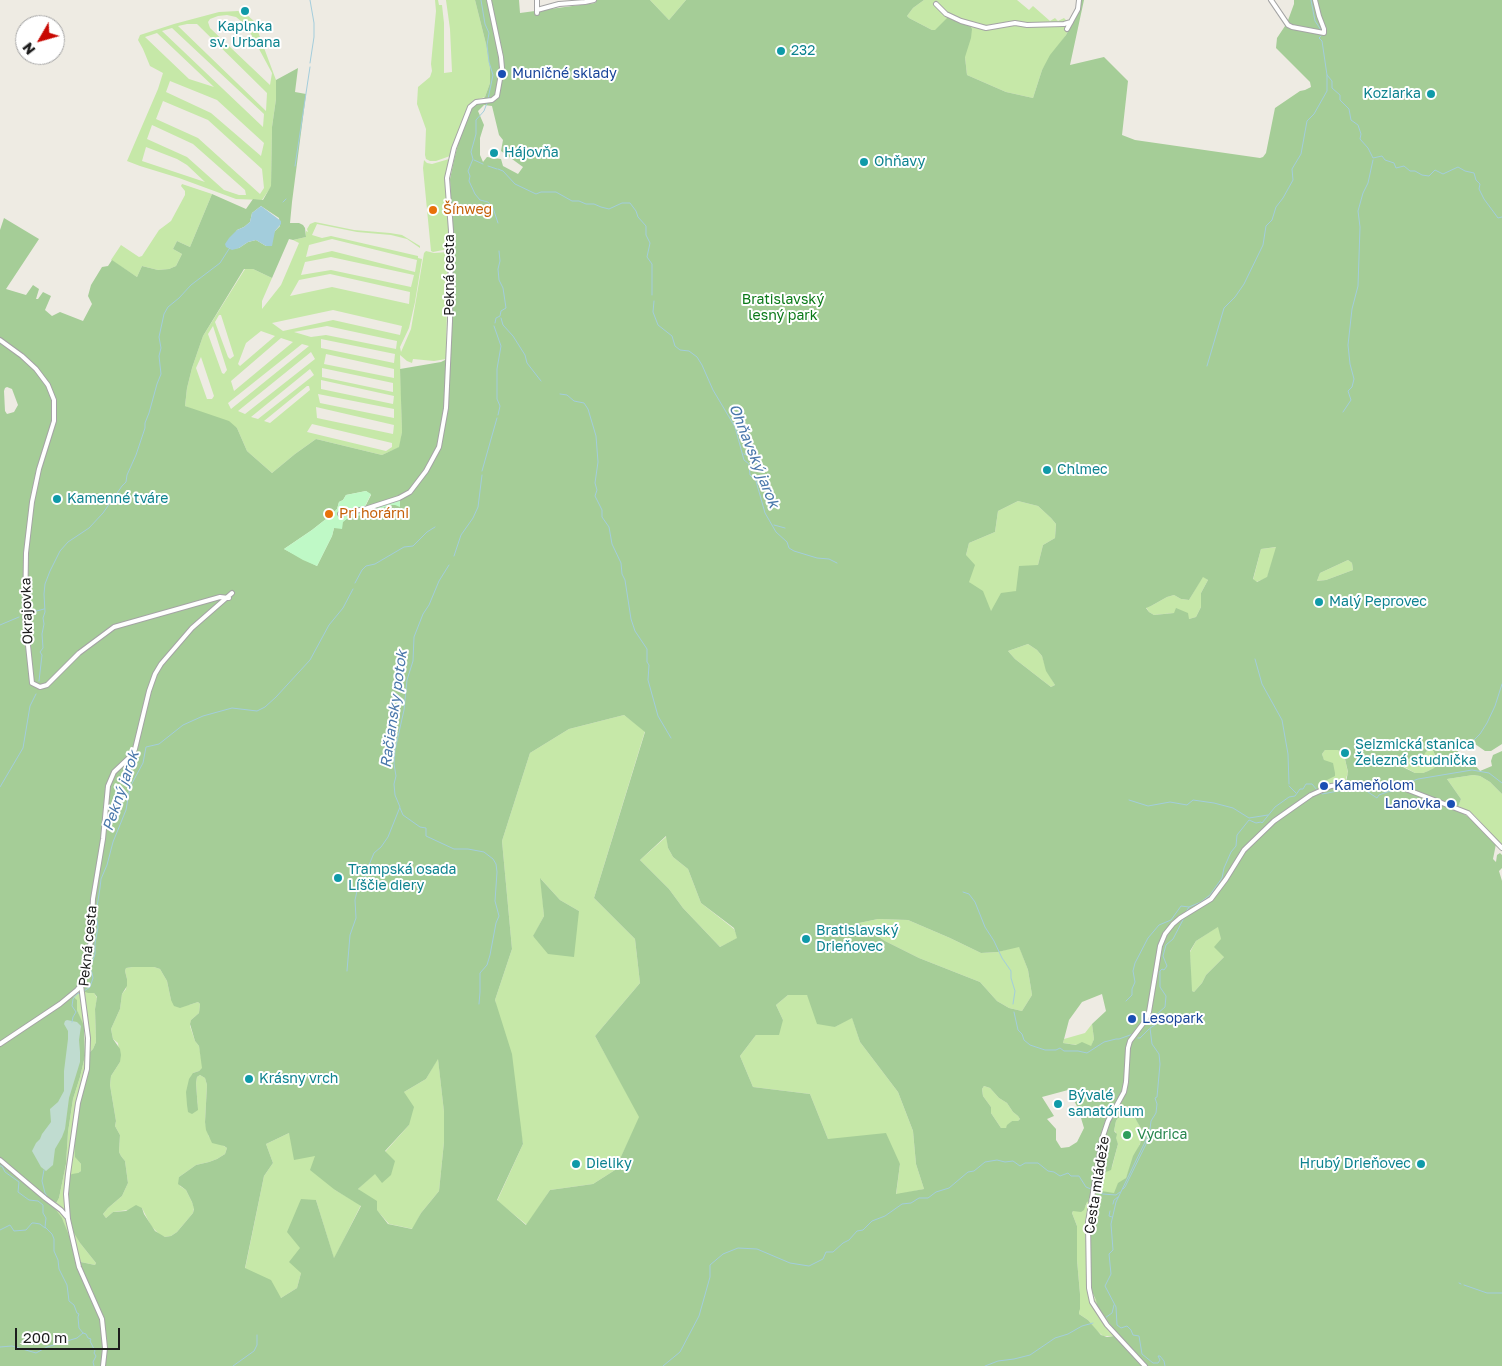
<!DOCTYPE html>
<html>
<head>
<meta charset="utf-8">
<style>
	body { margin:0 }
	#map { position:relative; width:1502px; height:1366px; overflow:hidden; background:#eeebe3; font-family:"Golos Text",sans-serif }
	canvas { display:block }
	.north { position:absolute; left:15px; top:15px; width:50px; height:50px; box-sizing:border-box; background:#fff; border:1px solid #a5a5a5; border-radius:50%; rotate:232deg; font-size:14px; font-weight:700; line-height:20px; text-align:center; color:#1d1d1d }
	.north::after { content:''; display:block; margin:auto; width:18px; height:22px; background:#c80802; clip-path:polygon(50% 0,100% 100%,50% 72%,0 100%) }
	.scale { position:absolute; left:15px; top:1328px; width:105px; height:22px; box-sizing:border-box; border:2px solid #1d1d1d; border-top:0; padding-left:6px; font-size:15px; line-height:18px; white-space:nowrap; color:#1d1d1d; -webkit-text-stroke:4px #fff; paint-order:stroke }
</style>
</head>
<body>
<div id="map">
<canvas width="1502" height="1366"></canvas>
<div class="north">N</div>
<div class="scale">200 m</div>
</div>
<script>
const c = document.querySelector('canvas').getContext('2d');
c.lineJoin = 'round';
function fill(path, color) {
  c.fillStyle = color;
  c.fill(path, 'evenodd');
}
function shape(rows) {
  const path = new Path2D();
  for (const r of rows) {
    path.moveTo(r[0], r[1]);
    for (let i = 2; i < r.length; i += 2) path.lineTo(r[i], r[i + 1]);
  }
  return path;
}
function strokePath(path, color, width, dash) {
  c.strokeStyle = color;
  c.lineWidth = width;
  c.lineCap = dash ? 'butt' : 'round';
  c.setLineDash(dash || []);
  c.stroke(path);
}
function label(font, color, halo, rows, align = 'center') {
  c.font = font + ' "Golos Text",sans-serif';
  c.lineWidth = 4;
  c.setLineDash([]);
  c.textBaseline = 'middle';
  c.strokeStyle = halo;
  c.fillStyle = color;
  for (const [text, x, y, turn = 0] of rows) {
    c.save();
    c.translate(x, y);
    c.rotate((+turn || 0) * Math.PI / 180);
    c.textAlign = isNaN(turn) ? turn : align;
    if (halo) c.strokeText(text, 0, 0);
    c.fillText(text, 0, 0);
    c.restore();
  }
}
const grass = shape([
	[435,0,438,0,439,5,442,5,444,23,444,73,452,72,450,29,446,0,475,0,486,44,490,69,490,83,485,97,473,101,467,109,450,156,436,161,430,161,426,159,425,155,426,129,417,104,418,87,430,77,432,71,431,64,436,11],
	[650,0,686,0,669,20],
	[924,0,1017,0,1029,10,1033,6,1050,21,1055,18,1058,21,1064,18,1067,21,1069,21,1076,8,1077,0,1079,10,1066,35,1042,70,1033,98,1006,92,967,75,965,57,935,30,932,30,909,18,907,16,913,8],
	[238,11,247,15,254,21,276,80,276,99,272,127,271,187,262,200,236,199,179,178,140,166,127,161,158,89,163,73,150,66,143,49,138,40,140,35,174,24,219,12],
	[227,15,236,17,246,25,272,73,270,85,210,28,208,22,210,19,218,16],
	[187,24,197,24,267,93,266,111,178,26],
	[172,28,264,114,263,127,162,31],
	[157,33,214,87,189,79,145,37],
	[170,81,217,100,264,143,261,156,211,113,166,92],
	[163,101,208,120,262,169,264,188,260,194,198,138,156,119],
	[152,125,193,144,245,190,246,195,239,195,224,190,187,157,147,139],
	[146,147,177,159,187,165,205,182,142,161],
	[449,159,445,183,448,213,449,247,448,249,433,252,431,251,423,168,424,160,427,163,432,164],
	[182,184,212,194,190,247,177,241,173,249,182,254,176,266,169,269,158,270,142,266,137,277,111,260,121,245,139,257,142,256,159,230,171,221,185,195,185,191,181,186],
	[315,222,354,230,390,233,402,235,420,246,420,248,407,239,391,235,357,232,317,224,312,235,322,238,331,236,418,256,418,258,422,259,415,302,409,328,400,347,401,352,411,329,424,253,426,251,434,253,448,252,446,359,434,361,413,359,412,363,407,361,400,355,402,432,400,447,382,455,316,439,295,454,272,473,247,451,237,428,185,406,187,388,192,368,203,336,245,269,253,269,272,278,262,301,262,309,281,285,299,243,293,240,306,237,306,231,308,232,307,229,310,224],
	[332,239,417,260,415,272,332,251,306,257,309,245],
	[331,257,414,275,411,287,331,270,301,275,305,262],
	[330,274,410,292,409,304,332,287,290,296,299,280],
	[333,310,402,326,400,335,333,320,283,331,272,323],
	[219,315,221,315,234,356,230,359,228,357,215,322],
	[213,326,227,370,224,374,222,373,208,334],
	[327,326,397,341,396,349,326,335,311,337,294,332],
	[261,331,275,336,240,366,238,364,246,343],
	[281,338,293,342,234,391,231,381],
	[321,339,395,354,394,363,321,348],
	[302,344,309,346,231,409,228,403],
	[311,352,315,359,245,414,238,411],
	[326,354,394,369,394,378,324,364],
	[201,357,214,396,212,399,207,399,196,368],
	[322,368,393,383,393,392,322,377],
	[310,369,314,375,258,419,251,417],
	[321,380,394,396,393,404,321,389],
	[307,386,309,386,310,390,270,423,264,421],
	[318,394,394,409,394,418,320,403],
	[316,407,394,425,393,434,317,418],
	[312,424,392,443,392,447,386,451,307,432],
	[1018,501,1038,506,1051,518,1056,524,1055,538,1043,545,1038,565,1016,591,990,612,969,582,966,555,969,543,995,532,998,511],
	[1277,547,1267,578,1256,582,1253,580,1261,549],
	[1348,560,1352,563,1353,570,1326,580,1317,581,1320,573],
	[1203,576,1208,580,1201,593,1201,607,1196,617,1189,619,1174,613,1154,615,1149,612,1146,607,1151,606,1167,597,1174,595,1181,599,1189,600],
	[1028,644,1037,650,1042,656,1047,671,1055,685,1051,687,1015,659,1008,651],
	[624,715,645,731,594,898,635,939,640,983,595,1036,640,1117,615,1170,593,1184,550,1190,527,1225,497,1201,523,1144,495,1000,512,949,502,841,530,753,569,729],
	[541,879,560,900,579,911,533,937,544,916],
	[1432,748,1438,762,1434,768,1428,771,1423,773,1415,773,1401,765,1408,759,1419,762,1426,752],
	[1325,750,1338,750,1345,759,1348,773,1346,778,1346,782,1332,784,1325,781,1324,761,1322,754],
	[1473,775,1480,776,1490,782,1502,794,1502,845,1474,815,1468,811,1458,806,1461,799,1447,779],
	[667,836,668,848,673,857,688,869,701,903,734,929,738,938,720,947,683,908,669,889,640,860],
	[878,919,908,920,950,938,981,953,998,952,1019,946,1028,970,1032,995,1022,1011,1009,1008,997,1001,980,982,919,958,885,941,859,923],
	[1219,926,1224,957,1206,975,1202,983,1194,992,1191,991,1190,952,1196,941],
	[133,967,154,967,160,969,167,981,171,1000,189,1005,198,1002,200,1004,199,1013,191,1020,190,1026,195,1041,199,1046,203,1068,199,1071,193,1073,198,1110,196,1083,197,1077,200,1075,205,1078,207,1085,205,1122,209,1137,227,1148,225,1154,217,1159,209,1162,196,1165,179,1177,180,1186,186,1190,192,1202,194,1208,193,1213,177,1232,171,1236,165,1237,160,1235,151,1226,142,1208,113,1212,106,1218,103,1214,108,1208,122,1196,128,1183,125,1161,121,1156,119,1152,120,1135,115,1126,116,1121,110,1085,111,1076,120,1062,118,1043,113,1039,111,1029,120,1009,122,994,126,989,127,979,125,971,126,968],
	[80,983,83,985,88,993,94,993,97,998,95,1009,96,1042,93,1049,89,1053,88,1073,84,1089,74,1140,75,1151,77,1159,81,1164,81,1171,78,1173,73,1230,80,1243,96,1263,95,1265,76,1261,63,1221,54,1207,59,1198,66,1164,68,1132,73,1099,80,1077,85,1056,85,1032,77,1010,77,1003,71,995],
	[788,995,807,995,835,1027,852,1017,860,1042,898,1092,913,1131,916,1164,924,1189,896,1195,900,1164,828,1139,810,1094,753,1087,740,1056,756,1035,783,1020,776,1005],
	[1092,1024,1094,1039,1091,1047,1063,1043,1064,1039,1085,1033],
	[438,1058,444,1112,444,1142,439,1191,421,1213,413,1229,389,1224,358,1189,375,1173,385,1152,409,1125,404,1092,426,1079],
	[984,1086,990,1088,999,1098,1007,1103,1013,1112,1018,1116,1020,1119,1018,1121,1012,1121,1006,1128,1001,1128,991,1113,991,1107,983,1096,982,1089],
	[1129,1114,1132,1115,1137,1121,1143,1132,1143,1136,1126,1178,1113,1200,1090,1254,1092,1294,1096,1300,1099,1310,1106,1317,1116,1333,1114,1336,1103,1336,1096,1330,1088,1320,1079,1314,1080,1294,1077,1260,1077,1226,1072,1213,1073,1211,1086,1206,1087,1202,1096,1193,1106,1172,1112,1167,1118,1144,1115,1138,1116,1132,1114,1131,1116,1121,1118,1118,1124,1117],
	[289,1133,315,1155,335,1190,361,1205,334,1259,316,1200,300,1248,301,1273,297,1288,281,1298,245,1269,264,1176,273,1163,266,1144]
]);
const forest = shape([
	[475,0,519,0,520,13,595,3,597,0,650,0,669,20,686,0,924,0,913,8,907,16,909,18,932,30,935,30,949,16,969,24,972,29,971,38,965,57,967,75,1006,92,1033,98,1042,70,1050,55,1066,35,1079,10,1081,0,1084,0,1070,65,1104,57,1128,81,1122,135,1135,140,1260,158,1263,157,1266,153,1275,108,1300,91,1305,90,1311,87,1310,82,1276,48,1277,38,1287,23,1294,4,1294,0,1502,0,1502,744,1491,751,1485,751,1475,744,1467,744,1461,747,1457,753,1458,762,1473,763,1480,771,1492,766,1491,761,1493,755,1502,751,1502,794,1490,782,1480,776,1473,775,1447,779,1461,799,1457,810,1472,819,1496,844,1493,859,1496,862,1497,855,1500,853,1502,855,1502,868,1499,871,1502,881,1502,1366,0,1366,0,230,4,218,39,239,6,289,26,295,33,285,39,289,36,299,38,299,43,292,51,296,45,310,52,316,60,312,83,321,92,304,88,296,91,285,102,267,108,266,112,260,137,277,142,266,158,270,169,269,176,266,182,254,173,249,177,241,190,247,212,194,246,209,253,199,263,200,271,186,272,127,276,99,276,80,298,68,295,92,306,94,292,202,290,223,299,223,303,225,305,228,306,237,293,240,289,239,272,278,253,269,244,269,203,336,192,368,187,388,185,406,229,421,237,428,247,451,272,473,295,454,316,439,382,455,399,447,402,432,400,369,441,362,449,358,452,326,453,244,450,179,454,160,459,140,471,110,474,106,485,97,490,83,490,69,486,44],
	[484,105,492,106,499,135,503,140,501,151,523,167,518,174,503,166,501,159,487,157,483,162,480,155,480,138,484,125,478,111],
	[261,206,279,218,280,226,275,231,266,246,256,240,248,242,239,248,229,249,237,230,244,227,250,222,252,213],
	[7,387,12,389,18,405,14,412,7,414,5,411,4,391,5,388],
	[366,491,371,495,364,509,400,499,395,505,390,505,367,514,349,517,334,528,332,536,317,566,284,549,312,530,326,519,328,512,334,512,337,509,339,502,343,500,346,495],
	[1018,501,1038,506,1051,518,1056,524,1055,538,1043,545,1038,565,1019,566,1016,591,1001,593,991,611,983,591,969,582,975,565,966,555,969,543,995,532,998,511],
	[1276,547,1267,577,1257,582,1253,579,1261,549],
	[1348,560,1352,563,1353,570,1326,580,1317,581,1320,573],
	[1203,577,1208,580,1201,593,1201,607,1196,617,1189,619,1188,613,1176,608,1174,613,1154,615,1149,612,1146,608,1151,606,1167,597,1174,595,1181,599,1189,600],
	[1028,644,1037,650,1042,656,1046,671,1055,685,1051,687,1015,659,1008,651],
	[624,715,645,732,594,898,635,939,640,983,595,1036,639,1117,615,1170,593,1184,550,1190,526,1225,497,1200,523,1144,512,1054,495,1000,512,949,502,841,530,753,569,729],
	[1432,748,1438,762,1434,768,1428,771,1423,773,1415,773,1401,766,1408,759,1420,762,1422,761,1422,758,1426,752],
	[1325,750,1338,750,1345,759,1348,772,1346,782,1332,784,1325,781,1335,776,1335,773,1333,763,1324,760,1322,754],
	[666,836,668,848,673,857,688,869,701,903,734,928,737,938,720,947,683,908,669,889,640,860],
	[878,919,908,920,950,938,981,953,998,952,1019,947,1028,970,1032,995,1022,1011,1009,1008,997,1001,980,982,919,958,885,941,859,923],
	[1218,927,1221,939,1214,947,1224,957,1206,975,1202,983,1194,992,1192,991,1190,951,1196,941],
	[133,967,154,967,160,969,167,981,171,1000,174,1006,180,1008,198,1002,200,1004,199,1013,191,1020,190,1024,195,1041,199,1046,202,1068,199,1071,193,1073,189,1079,186,1092,187,1105,188,1112,192,1114,198,1110,196,1083,197,1077,200,1075,205,1078,207,1085,205,1122,206,1130,212,1143,224,1146,227,1148,225,1154,217,1159,209,1162,196,1165,179,1177,178,1184,186,1190,192,1202,194,1209,193,1213,177,1232,171,1236,165,1237,155,1231,144,1214,142,1208,136,1205,126,1211,113,1212,106,1218,103,1214,108,1208,122,1196,128,1183,125,1161,121,1156,119,1152,120,1135,115,1126,116,1121,110,1085,111,1076,120,1062,121,1055,120,1049,113,1039,111,1029,120,1009,122,994,127,986,127,979,125,971,126,968],
	[80,983,83,985,85,992,88,993,94,993,97,997,95,1009,96,1042,93,1049,89,1053,88,1073,80,1098,74,1140,75,1157,81,1164,81,1171,78,1173,72,1174,69,1176,65,1195,65,1207,69,1225,80,1243,96,1263,95,1265,76,1261,72,1243,62,1218,54,1207,59,1198,66,1164,68,1132,73,1099,80,1077,85,1056,84,1026,77,1010,77,1000,71,995],
	[1102,994,1106,1011,1092,1024,1094,1039,1091,1046,1082,1042,1076,1045,1063,1043,1069,1020,1082,1002],
	[788,995,807,995,817,1024,835,1027,852,1018,860,1042,898,1092,913,1131,916,1164,924,1189,896,1194,900,1164,886,1133,828,1139,810,1094,753,1087,740,1056,756,1035,779,1035,783,1020,776,1005],
	[438,1059,444,1112,444,1142,439,1191,421,1213,412,1229,388,1224,377,1210,377,1201,358,1189,375,1174,382,1183,391,1175,395,1161,385,1151,409,1125,414,1107,404,1092,426,1079],
	[984,1086,990,1088,999,1098,1007,1103,1013,1112,1018,1116,1020,1119,1018,1121,1012,1121,1007,1125,1006,1128,1001,1128,991,1113,991,1107,983,1096,982,1089],
	[1068,1090,1078,1108,1084,1128,1077,1142,1069,1147,1061,1148,1056,1140,1056,1129,1047,1119,1054,1116,1042,1097],
	[1129,1114,1135,1118,1143,1132,1140,1144,1133,1156,1126,1178,1118,1183,1114,1193,1101,1191,1099,1189,1106,1172,1111,1170,1118,1144,1116,1138,1117,1134,1114,1131,1116,1121,1118,1118,1124,1117],
	[289,1133,294,1160,315,1156,310,1170,335,1190,361,1206,334,1258,316,1200,301,1199,287,1232,300,1248,289,1262,301,1273,297,1288,281,1298,271,1280,245,1268,264,1176,273,1163,266,1144],
	[1090,1201,1090,1288,1096,1300,1097,1307,1106,1318,1116,1333,1114,1336,1107,1337,1101,1335,1088,1320,1079,1314,1079,1312,1080,1309,1080,1294,1077,1260,1077,1226,1072,1213,1073,1211,1081,1212,1084,1210,1087,1202],
	[540,878,560,900,579,911,574,957,548,954,533,936,544,916]
]);
const wetland = shape([
	[67,1020,77,1022,81,1026,79,1040,80,1052,80,1062,69,1098,65,1129,62,1137,55,1149,53,1165,46,1171,41,1167,32,1151,36,1143,40,1139,42,1134,51,1122,50,1109,58,1102,64,1091,64,1071,68,1039,68,1031,64,1024,65,1021]
]);
const park = shape([
	[366,491,371,494,364,508,391,498,400,499,400,507,395,505,390,505,367,514,349,517,343,522,342,529,334,528,332,536,317,566,303,560,284,549,312,530,326,519,328,512,334,512,337,509,339,502,343,500,346,495]
]);
const water = shape([
	[261,206,281,221,281,224,275,231,272,246,266,246,256,240,248,242,239,248,232,250,226,247,225,244,229,238,237,230,244,227,250,222,252,213]
]);
const stream = shape([
	[481,0,485,24,489,33,487,45,489,62,493,75,488,99],
	[1311,0,1315,21,1321,30],
	[1321,36,1319,38,1322,41,1327,75,1332,81,1332,88,1340,95,1340,100,1349,109,1351,120,1358,125,1361,134,1360,139,1368,148,1373,158,1382,156,1385,160,1394,163,1396,168,1404,166,1410,171,1415,171,1422,175,1429,176,1435,170,1443,174,1458,167,1465,171,1474,173,1476,180,1480,184,1479,189,1484,199,1498,218,1502,217],
	[310,63,314,37,314,23,310,0],
	[487,103,484,111,476,120,476,134,471,152,473,159,468,171,470,176,469,181,475,194,480,200,488,202,493,208,498,223],
	[474,160,483,164],
	[295,166,310,67],
	[488,166,497,169],
	[498,169,503,171,515,184,536,194,541,192,556,192,572,201,579,201,586,204,594,204,601,207,609,209,622,203,630,203,636,211,638,217,646,226,646,235,650,243,647,257,652,264,652,295],
	[283,202,286,199],
	[654,301,653,312,658,325,672,336,675,346,680,350,689,351,697,357,702,365,713,390,735,427,744,460,749,464,750,475,756,481,765,513,776,532,787,542,789,548,794,551,817,558,829,559,837,563],
	[501,318,503,325,513,336,525,355,527,363,541,381],
	[495,323,496,318,500,316,501,311,506,308,503,288,499,280,498,269,500,261,499,251],
	[494,326,501,346,497,369,497,399,500,406,498,415],
	[1207,366,1224,308,1235,297,1244,284,1263,245,1266,226,1272,220,1276,207,1283,198,1293,180,1292,169,1301,154,1307,121,1314,114,1327,91,1327,75],
	[560,394,567,395,574,401,584,403,588,409,596,436,598,462,595,483,597,490,595,496,602,510,602,517,609,527,612,544,621,563,622,574,625,580,631,619,635,631,647,649,647,662,649,665,648,680,658,716,671,738],
	[1343,412,1351,400,1348,391,1352,387,1354,379,1350,364,1348,345,1352,309,1358,286,1360,227,1358,211,1363,193,1368,183,1373,160],
	[744,454,753,457],
	[757,459,761,462],
	[482,471,497,418],
	[774,525,785,528],
	[454,556,461,535,473,518,478,507,482,475],
	[355,583,362,570,366,566,375,564,404,547,413,546,427,532,435,527],
	[33,612,44,609],
	[0,625,19,617],
	[1255,659,1262,684,1282,720,1288,754,1289,784],
	[39,681,42,655,40,652,43,648,42,634,44,624,43,618,45,612,44,594,45,584,50,571,60,551,68,542,89,528,103,513,122,486,126,482,127,475,136,455,145,428,145,423,149,413,157,384,161,374,159,356,161,348,159,337,164,314,168,307,179,298,191,285,220,263,229,249],
	[1469,745,1480,734,1487,723,1495,706,1502,684],
	[1289,786,1296,793],
	[1403,786,1407,783,1418,779,1472,770,1489,773,1502,783],
	[0,787,23,748,30,706,36,694],
	[1320,792,1322,794,1355,788,1365,790,1377,798,1379,795,1387,792,1400,789],
	[1129,800,1148,806,1170,802,1187,805,1193,800,1214,803,1233,808,1249,818,1268,815],
	[400,808,403,815,420,827,426,828,426,836,454,849,468,849,484,852,493,859,496,864,497,872,495,901,499,916,496,923,490,955,487,965,480,973,480,992,479,1004],
	[963,892,969,894,975,902,985,927,994,941,1002,958,1011,971,1011,978,1015,991,1013,1004],
	[1186,912,1189,907,1201,902,1210,895,1222,878,1224,868,1231,852,1236,846,1237,835,1249,820,1256,823,1261,822,1262,823,1275,807,1289,797,1295,796,1300,789,1303,789,1306,784,1312,784,1317,790],
	[347,971,350,935,356,918,355,900,357,891,365,878,369,865,374,853,381,847,388,837,400,807,395,795,394,784,396,776,394,764,395,750,404,710,407,680,413,661,414,637,423,614,429,605,439,581,449,565],
	[84,991,90,987,93,978,92,973,90,969,95,954,95,944,98,927,96,913,100,888,101,879,107,865,113,842,126,810,130,787,143,763,146,747,159,744,183,725,203,716,232,708,257,711,265,707,276,697,310,660,329,625,343,608,353,589],
	[1126,1001,1132,995,1132,989,1135,982,1133,971,1135,963,1148,938,1159,925,1171,920,1181,906,1189,907],
	[1014,1012,1018,1030,1022,1034,1024,1040,1030,1045,1045,1050,1056,1050,1060,1048,1064,1051,1078,1051,1087,1053,1104,1042,1116,1039,1119,1039,1133,1034],
	[72,1022,73,1017,76,1012,72,1006,73,999,77,994,80,993],
	[1138,1038,1140,1038,1149,1029],
	[0,1166,2,1166,5,1172,19,1182,18,1192,29,1200,38,1201,43,1205,43,1213,46,1218,45,1227,52,1234,54,1239,54,1251,58,1260,59,1269,67,1285,69,1301,74,1305,77,1313,79,1314,78,1317,79,1328,83,1333,86,1334,88,1338,91,1339,90,1341,95,1351,94,1353,96,1356,93,1362,94,1366],
	[44,1170,42,1181,45,1193,47,1196,46,1197],
	[1123,1189,1125,1187,1149,1138,1150,1130],
	[1113,1204,1114,1200,1118,1197],
	[1110,1211,1109,1216,1112,1217],
	[0,1230,10,1225,14,1231,26,1230,32,1223,34,1223,40,1224,45,1228],
	[1459,1283,1461,1284],
	[1464,1285,1487,1293,1502,1293],
	[1105,1318,1112,1313,1114,1305],
	[0,1347,12,1346,36,1353,47,1347,77,1338,83,1333],
	[233,1366,254,1351,257,1345,257,1335],
	[663,1366,680,1352,699,1316,710,1277,710,1265,723,1254,738,1248,757,1249,790,1263,809,1266,823,1259,826,1252,833,1252,843,1243,849,1240,857,1231,863,1230,872,1221,885,1216,902,1204,911,1203,919,1198,928,1198,936,1192,949,1188,968,1172,974,1171,985,1162,997,1160,1005,1162,1013,1161,1020,1166,1025,1163,1038,1163,1048,1171,1054,1172,1060,1176,1068,1173,1071,1176,1079,1176,1086,1187,1103,1194,1116,1195,1120,1192],
	[985,1366,998,1361,1014,1359,1030,1355,1055,1338,1068,1334,1082,1326,1093,1323],
	[1165,1366,1164,1361,1160,1356,1158,1356,1160,1360,1158,1363,1153,1363,1142,1354,1139,1336,1133,1335,1131,1330,1127,1326,1121,1328,1117,1325,1116,1307,1105,1286,1111,1274,1109,1254,1113,1250,1111,1224,1116,1202,1146,1140,1150,1129,1151,1121,1156,1113,1157,1104,1155,1098,1157,1097,1160,1064,1159,1054,1152,1044,1150,1028,1155,1025,1157,1014,1165,1007,1166,996,1160,987,1160,971,1162,969,1164,970,1167,966,1163,956,1166,945,1173,939,1185,916]
]);
const minor = shape([
	[1271,0,1288,25,1292,27,1324,33,1324,29,1319,16,1315,0],
	[936,4,946,14,961,21,986,28,1015,23,1027,25,1064,24,1071,22],
	[537,10,559,4,585,2,594,0],
	[537,13,537,0],
	[1067,29,1078,9,1079,0],
	[0,340,22,356,36,369,48,385,54,400,54,421,39,469,32,502,26,553,25,617,32,683,40,687,47,685,79,653,114,627,220,597,229,598],
	[340,514,365,509,399,498,410,492,426,471,439,447,446,408,450,321,451,231,447,178,454,148,470,107,476,102,492,100,497,96,502,68,501,57,489,0],
	[0,1044,60,1004,77,990,81,985],
	[0,1160,45,1198,61,1210,67,1217],
	[103,1366,105,1348,102,1319,79,1267,68,1219,66,1194,68,1174,78,1103,87,1069,88,1038,81,985,91,941,93,899,103,839,108,786,114,772,132,755,135,749,149,691,155,674,161,664,192,628,232,593],
	[1145,1366,1107,1325,1092,1302,1089,1288,1088,1222,1102,1139,1108,1121,1124,1092,1126,1082,1128,1048,1130,1041,1145,1021,1149,1012,1160,946,1165,934,1173,924,1180,918,1211,899,1226,879,1244,850,1274,821,1311,795,1331,786,1346,784,1369,784,1390,785,1403,788,1468,813,1502,848]
]);
const markers = [
	[245,11,5,"#0f9aa8"],
	[781,51,5,"#0f9aa8"],
	[502,74,5,"#1a4fb4"],
	[1431,94,5,"#0f9aa8"],
	[494,153,5,"#0f9aa8"],
	[864,162,5,"#0f9aa8"],
	[433,210,5,"#e8710a"],
	[1047,470,5,"#0f9aa8"],
	[57,499,5,"#0f9aa8"],
	[329,514,5,"#e8710a"],
	[1319,602,5,"#0f9aa8"],
	[1345,753,5,"#0f9aa8"],
	[1324,786,5,"#1a4fb4"],
	[1451,804,5,"#1a4fb4"],
	[338,878,5,"#0f9aa8"],
	[806,939,5,"#0f9aa8"],
	[1132,1019,5,"#1a4fb4"],
	[249,1079,5,"#0f9aa8"],
	[1058,1104,5,"#0f9aa8"],
	[1127,1135,5,"#2e9e5b"],
	[576,1164,5,"#0f9aa8"],
	[1421,1164,5,"#0f9aa8"]
];
const cultureNames = [
	["Kaplnka",245,27,"center"],
	["sv. Urbana",245,43,"center"],
	["232",791,51],
	["Koziarka",1421,94,"right"],
	["Hájovňa",504,153],
	["Ohňavy",874,162],
	["Chlmec",1057,470],
	["Kamenné tváre",67,499],
	["Malý Peprovec",1329,602],
	["Seizmická stanica",1355,745],
	["Železná studnička",1355,761],
	["Trampská osada",348,870],
	["Líščie diery",348,886],
	["Bratislavský",816,931],
	["Drieňovec",816,947],
	["Krásny vrch",259,1079],
	["Bývalé",1068,1096],
	["sanatórium",1068,1112],
	["Dieliky",586,1164],
	["Hrubý Drieňovec",1411,1164,"right"]
];
const transitNames = [
	["Muničné sklady",512,74],
	["Kameňolom",1334,786],
	["Lanovka",1441,804,"right"],
	["Lesopark",1142,1019]
];
const foodNames = [
	["Šínweg",443,210],
	["Pri horárni",339,514]
];
const streetNames = [
	["Pekná cesta",450,275,-90],
	["Okrajovka",27,611,-92],
	["Pekná cesta",88,946,-84],
	["Cesta mládeže",1097,1185,-81]
];
const parkNames = [
	["Bratislavský",783,300],
	["lesný park",783,316]
];
const leisureNames = [
	["Vydrica",1137,1135]
];
const waterNames = [
	["Ohňavský jarok",754,456,68],
	["Račiansky potok",394,709,-82],
	["Pekný jarok",121,791,-71]
];
fill(grass, '#c6e8a8');
fill(forest, '#a5cd97');
fill(wetland, '#c0dcd0');
fill(park, '#bff9c6');
fill(water, '#a3cddc');
strokePath(stream, '#a3cddc', 1);
strokePath(minor, '#a4a4a4', 6);
strokePath(minor, '#fff', 4);
for (const [x, y, r, color] of markers) {
  const dot = new Path2D();
  dot.arc(x, y, r, 0, 2 * Math.PI);
  c.fillStyle = color;
  c.fill(dot);
  strokePath(dot, '#fff', 2);
}
label('14px', '#0d838f', '#fff', cultureNames, 'left');
label('14px', '#164399', '#fff', transitNames, 'left');
label('14px', '#c56008', '#fff', foodNames, 'left');
label('14px', '#1d1d1d', '#fff', streetNames);
label('14px', '#0c7a19', '#fff', parkNames);
label('14px', '#27864d', '#fff', leisureNames, 'left');
label('italic 15px', '#4a78ab', '#fff', waterNames);
</script>
</body>
</html>
